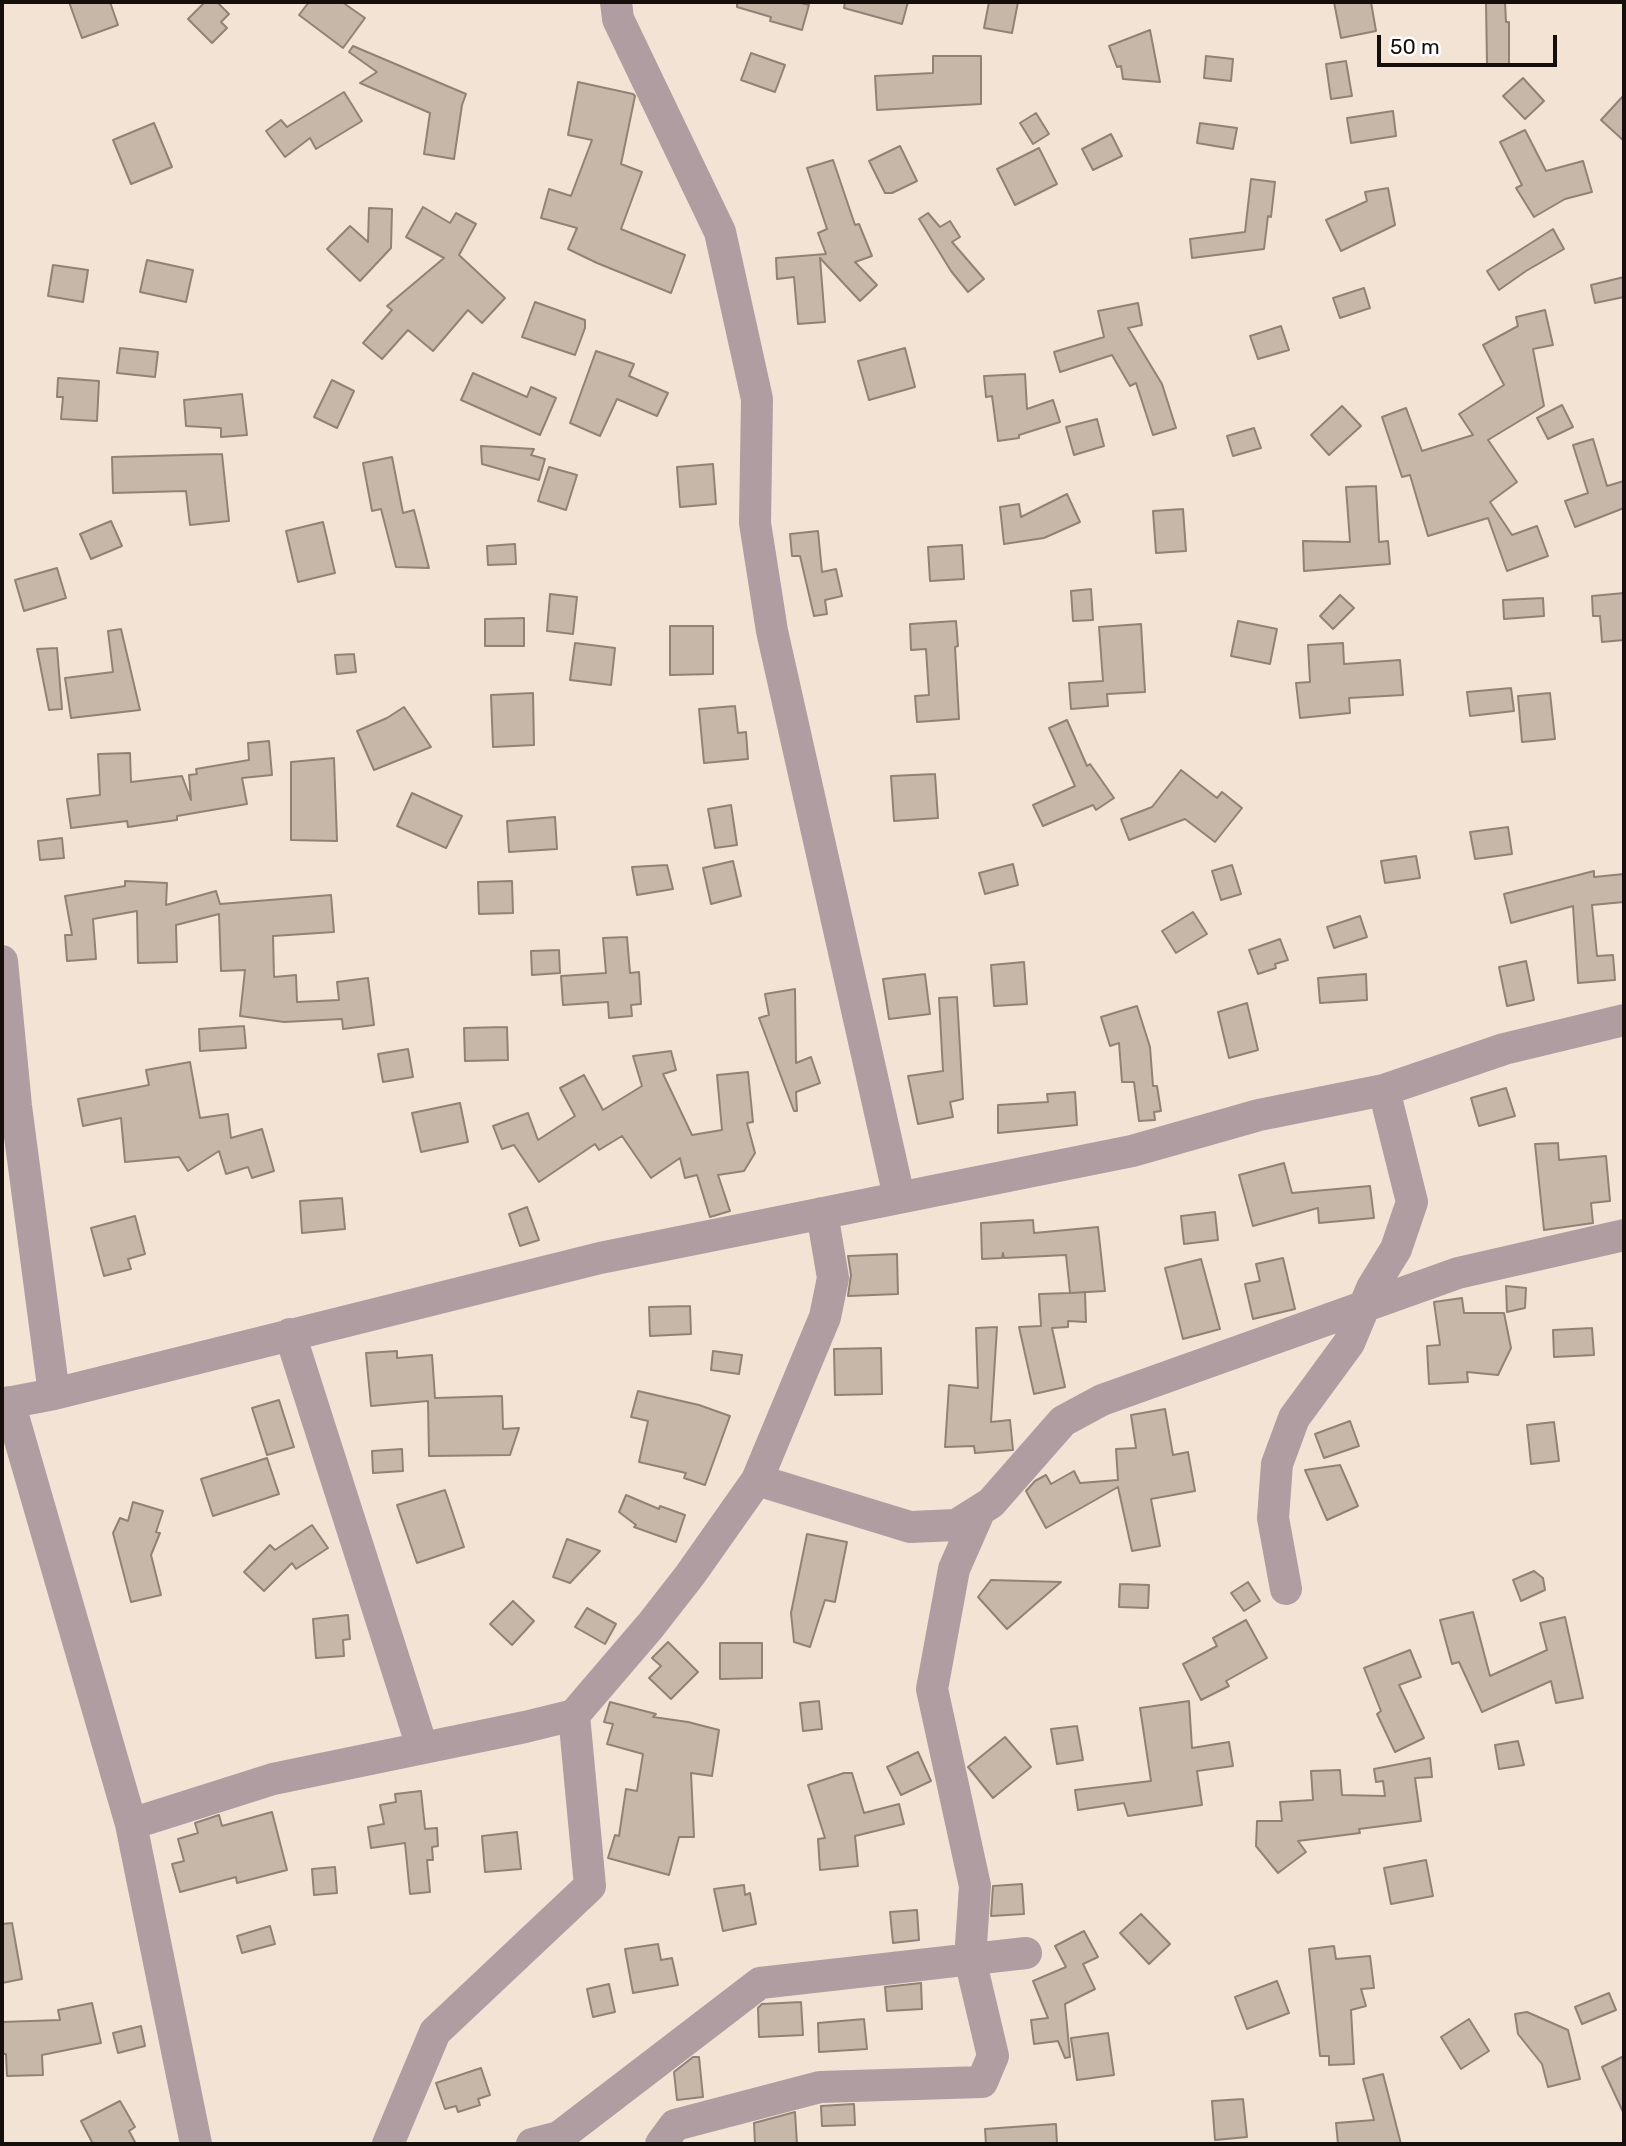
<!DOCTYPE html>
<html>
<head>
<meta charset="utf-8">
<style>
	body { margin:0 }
	#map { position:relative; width:1626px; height:2146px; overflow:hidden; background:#f3e3d5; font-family:Rubik,sans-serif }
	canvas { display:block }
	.frame { position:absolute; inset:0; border:4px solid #140f0a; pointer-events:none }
	.scale { position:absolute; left:1377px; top:35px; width:180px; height:32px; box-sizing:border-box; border:4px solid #140f0a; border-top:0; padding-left:9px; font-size:21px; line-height:24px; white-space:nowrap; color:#140f0a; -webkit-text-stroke:5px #fff; paint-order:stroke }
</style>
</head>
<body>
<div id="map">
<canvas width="1626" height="2146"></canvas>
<div class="frame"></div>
<div class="scale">50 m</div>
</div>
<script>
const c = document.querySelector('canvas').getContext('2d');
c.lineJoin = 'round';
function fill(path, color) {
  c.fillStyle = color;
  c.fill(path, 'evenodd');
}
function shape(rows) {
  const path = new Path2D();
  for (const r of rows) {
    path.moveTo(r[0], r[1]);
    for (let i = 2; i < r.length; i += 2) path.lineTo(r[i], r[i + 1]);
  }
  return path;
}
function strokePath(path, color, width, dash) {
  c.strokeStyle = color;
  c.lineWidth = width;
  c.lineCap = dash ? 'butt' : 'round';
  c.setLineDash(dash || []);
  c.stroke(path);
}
const building = shape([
	[69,2,110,2,118,25,82,38,69,2],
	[205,2,217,2,229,14,221,22,227,28,212,43,188,19,205,2],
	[309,2,342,2,365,18,343,48,299,15,309,2],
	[737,2,798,2,809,5,802,30,770,21,771,17,737,7,737,2],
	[845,2,908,2,902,24,844,8,845,2],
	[989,2,1018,2,1012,33,984,28,989,2],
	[1334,2,1371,2,1376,31,1341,38,1334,2],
	[1486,2,1505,2,1506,22,1509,22,1509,65,1487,65,1486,2],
	[1150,30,1160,82,1123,79,1121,66,1117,67,1109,46,1150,30],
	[353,46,466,94,462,105,454,159,424,154,430,113,360,83,377,72,349,52,353,46],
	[751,53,785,65,775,92,741,80,751,53],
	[933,56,981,56,981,104,877,110,875,76,933,73,933,56],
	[1206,56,1233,59,1231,81,1204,78,1206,56],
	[1346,61,1352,96,1331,99,1326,64,1346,61],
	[1523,78,1544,101,1525,119,1503,96,1523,78],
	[578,82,633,94,635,96,621,164,642,172,621,229,685,255,671,293,597,263,568,249,577,228,541,218,549,189,571,196,592,140,568,135,578,82],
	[344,92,362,121,316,149,310,138,285,157,266,131,281,120,287,127,344,92],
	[1624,95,1624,141,1601,120,1624,95],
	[1393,111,1396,136,1351,143,1347,118,1393,111],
	[1036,113,1049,134,1033,144,1020,123,1036,113],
	[154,123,172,167,131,184,113,140,154,123],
	[1200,123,1237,128,1233,149,1197,143,1200,123],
	[1525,130,1546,171,1583,161,1592,192,1565,199,1534,217,1516,188,1522,185,1500,142,1525,130],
	[1111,134,1122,156,1093,170,1082,149,1111,134],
	[900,146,917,181,892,193,885,193,869,161,900,146],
	[1039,148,1057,184,1015,205,997,169,1039,148],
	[833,160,855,225,859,224,872,256,855,262,877,285,860,301,820,258,825,322,798,324,794,277,777,279,776,258,826,254,818,233,827,229,807,168,833,160],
	[1251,179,1275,182,1271,217,1268,216,1264,249,1192,258,1190,239,1245,232,1251,179],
	[1388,188,1395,225,1341,251,1326,220,1367,201,1365,192,1388,188],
	[423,207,450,223,456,213,476,224,459,255,505,298,482,323,468,310,433,351,408,330,382,359,363,343,392,310,387,306,444,258,406,237,423,207],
	[369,208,392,209,391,248,360,281,327,249,350,226,368,242,369,208],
	[928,213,940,227,950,221,960,237,952,242,984,279,968,292,951,271,919,219,928,213],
	[1553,229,1564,249,1526,271,1499,290,1487,271,1553,229],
	[147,260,193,270,186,302,140,292,147,260],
	[53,265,88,270,83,302,48,296,53,265],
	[1624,277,1624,297,1595,303,1591,285,1624,277],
	[1364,288,1370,308,1340,318,1333,298,1364,288],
	[535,302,585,320,585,328,575,355,522,337,535,302],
	[1138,303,1142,325,1128,328,1162,384,1176,428,1153,435,1136,383,1130,386,1112,355,1060,372,1054,352,1104,337,1098,311,1138,303],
	[1545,310,1553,345,1533,349,1544,406,1488,440,1517,482,1490,502,1512,535,1537,526,1548,556,1507,571,1488,518,1428,536,1410,475,1402,477,1382,417,1406,408,1422,451,1473,435,1459,414,1504,385,1483,345,1518,326,1516,317,1545,310],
	[1281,326,1289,350,1258,359,1250,336,1281,326],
	[120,348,158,352,155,377,117,373,120,348],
	[905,348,915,387,869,400,858,361,905,348],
	[596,351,634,364,629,376,668,393,657,416,617,399,600,436,570,423,596,351],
	[473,373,527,397,531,387,556,398,540,435,461,400,473,373],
	[1025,374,1027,409,1053,400,1060,422,1019,435,1019,438,998,441,992,396,986,397,984,376,1025,374],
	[58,378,99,381,97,421,61,419,63,397,57,397,58,378],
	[332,380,354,391,337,428,314,417,332,380],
	[242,394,247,435,221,437,221,428,186,426,184,400,242,394],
	[1562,405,1573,427,1548,439,1537,418,1562,405],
	[1342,406,1361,426,1329,455,1311,435,1342,406],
	[1097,419,1104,446,1074,455,1066,427,1097,419],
	[1254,428,1261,448,1233,456,1227,436,1254,428],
	[1593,439,1607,486,1624,481,1624,508,1575,527,1565,501,1588,493,1573,445,1593,439],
	[481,446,534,449,531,455,545,459,539,480,482,464,481,446],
	[222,454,229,521,190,525,186,491,113,493,112,457,222,454],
	[392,457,403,513,414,510,429,568,396,567,381,509,372,511,363,463,392,457],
	[713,464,716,504,680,507,677,467,713,464],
	[549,467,577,475,566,510,538,501,549,467],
	[1376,486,1379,542,1388,541,1390,564,1304,571,1303,541,1350,542,1346,487,1376,486],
	[1067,494,1080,522,1044,538,1004,544,1000,507,1019,504,1021,517,1067,494],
	[1183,509,1186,551,1156,553,1153,511,1183,509],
	[111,521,122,546,91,559,80,534,111,521],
	[323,522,335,573,298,582,286,531,323,522],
	[818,531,822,572,836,569,842,596,825,600,827,614,814,616,800,556,792,556,790,534,818,531],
	[515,544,516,564,488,565,487,546,515,544],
	[962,545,964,579,930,581,928,547,962,545],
	[57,568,66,598,24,611,15,580,57,568],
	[1091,589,1093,620,1073,621,1071,591,1091,589],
	[1624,593,1624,640,1602,642,1600,616,1593,616,1592,596,1624,593],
	[550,594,577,597,573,634,547,631,550,594],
	[1340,595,1354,608,1333,629,1320,616,1340,595],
	[1543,598,1544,616,1504,619,1503,600,1543,598],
	[524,618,524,646,485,646,485,619,524,618],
	[956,621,958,646,955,647,959,719,917,722,915,696,929,695,926,649,911,650,910,624,956,621],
	[1238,621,1277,629,1270,664,1231,656,1238,621],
	[1141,624,1145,692,1107,694,1108,706,1071,709,1069,683,1103,681,1099,627,1141,624],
	[670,626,713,626,713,674,670,675,670,626],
	[121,629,140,710,71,718,65,678,113,672,108,631,121,629],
	[575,643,615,648,611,685,570,680,575,643],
	[1343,643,1344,664,1400,660,1403,695,1349,698,1350,713,1300,718,1296,683,1310,682,1308,645,1343,643],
	[57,648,62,709,49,710,37,649,57,648],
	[354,654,356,672,337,674,335,655,354,654],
	[1511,688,1514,711,1470,716,1467,692,1511,688],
	[533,693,534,745,493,747,491,695,533,693],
	[1550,693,1555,739,1522,742,1518,696,1550,693],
	[735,706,738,733,746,732,748,759,704,763,699,709,735,706],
	[404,707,431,747,374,770,357,731,387,718,404,707],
	[1067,720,1087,766,1090,764,1114,798,1096,810,1093,805,1043,826,1033,805,1075,786,1049,728,1067,720],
	[269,741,272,775,242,778,247,804,177,816,177,820,128,827,127,821,71,828,67,799,100,795,98,754,130,753,131,782,182,776,191,800,189,775,197,774,196,769,249,760,248,743,269,741],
	[334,758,337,841,291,840,291,762,334,758],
	[1181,770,1217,798,1222,792,1242,808,1215,842,1185,819,1129,840,1121,819,1152,807,1181,770],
	[935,774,938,818,894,821,891,776,935,774],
	[412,793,462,816,446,848,397,826,412,793],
	[731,805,737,845,715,848,708,809,731,805],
	[555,817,557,849,509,852,507,821,555,817],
	[1508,827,1512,854,1475,859,1470,832,1508,827],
	[62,838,64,858,40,860,38,841,62,838],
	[1416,856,1420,878,1385,883,1381,861,1416,856],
	[733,861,741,896,711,904,703,868,733,861],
	[1013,864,1018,885,985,894,979,873,1013,864],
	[667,865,673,889,637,895,632,867,667,865],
	[1232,865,1241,894,1221,900,1212,871,1232,865],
	[1594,871,1594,877,1624,874,1624,902,1592,905,1597,956,1613,955,1615,980,1578,983,1573,906,1511,923,1504,894,1594,871],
	[125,881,167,883,166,905,216,891,220,904,331,895,334,932,273,936,274,977,296,975,297,1002,339,1000,337,982,368,978,374,1025,343,1029,342,1019,284,1022,240,1016,245,970,221,971,219,914,176,925,177,962,138,963,137,911,93,919,96,959,67,961,65,935,72,935,65,896,125,886,125,881],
	[512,881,513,913,479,914,478,882,512,881],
	[1193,912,1207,934,1176,953,1162,931,1193,912],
	[1360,916,1367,937,1334,948,1327,927,1360,916],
	[627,937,630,973,639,972,641,1004,631,1005,632,1016,609,1018,608,1002,563,1005,561,976,606,973,603,938,627,937],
	[1280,939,1288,960,1275,964,1276,968,1258,974,1249,950,1280,939],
	[559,950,560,973,532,975,531,951,559,950],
	[1526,961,1534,1000,1507,1006,1499,967,1526,961],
	[1024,962,1027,1004,994,1006,991,965,1024,962],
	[925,974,930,1014,889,1019,883,979,925,974],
	[1366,974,1367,1000,1320,1003,1318,978,1366,974],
	[795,989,796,1063,811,1057,820,1083,796,1092,797,1111,794,1111,759,1018,769,1015,765,994,795,989],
	[957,997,963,1099,950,1102,953,1117,918,1124,908,1076,943,1071,939,998,957,997],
	[1247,1003,1258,1050,1229,1058,1218,1012,1247,1003],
	[1137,1006,1150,1047,1153,1086,1157,1086,1161,1111,1154,1112,1155,1120,1139,1121,1134,1082,1122,1082,1119,1043,1110,1046,1101,1017,1137,1006],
	[244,1026,246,1048,200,1051,199,1029,244,1026],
	[507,1027,508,1060,465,1061,464,1028,507,1027],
	[408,1049,413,1077,383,1082,378,1054,408,1049],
	[671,1051,676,1070,663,1074,692,1135,722,1130,717,1075,748,1072,753,1122,747,1123,755,1153,744,1171,718,1175,730,1211,710,1217,697,1175,685,1178,680,1158,651,1178,622,1136,599,1150,595,1144,539,1182,514,1145,502,1149,493,1126,528,1113,538,1140,575,1116,560,1088,584,1075,603,1110,642,1086,633,1056,671,1051],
	[190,1062,200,1118,228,1114,231,1138,262,1129,274,1171,252,1178,248,1167,226,1174,219,1151,188,1171,179,1157,125,1162,121,1118,83,1126,78,1099,149,1085,146,1070,190,1062],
	[1506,1088,1515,1116,1479,1126,1471,1098,1506,1088],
	[1075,1092,1077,1125,998,1133,998,1105,1048,1102,1047,1094,1075,1092],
	[460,1103,468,1142,421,1152,412,1113,460,1103],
	[1558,1143,1559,1160,1606,1156,1610,1201,1591,1203,1593,1223,1544,1230,1535,1144,1558,1143],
	[1284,1163,1292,1193,1370,1186,1374,1218,1319,1223,1318,1208,1253,1226,1239,1175,1284,1163],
	[342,1198,345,1229,302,1233,300,1201,342,1198],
	[527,1207,539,1240,520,1246,509,1214,527,1207],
	[1215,1212,1218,1240,1184,1244,1181,1216,1215,1212],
	[135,1216,145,1254,128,1259,131,1269,104,1276,91,1228,135,1216],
	[1033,1220,1034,1233,1098,1227,1105,1291,1071,1293,1085,1292,1086,1322,1068,1321,1068,1327,1052,1328,1065,1387,1034,1394,1019,1327,1041,1326,1039,1294,1070,1293,1066,1255,1004,1258,1003,1253,1002,1258,982,1259,981,1223,1033,1220],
	[897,1254,898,1294,848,1296,851,1275,848,1256,897,1254],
	[1283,1258,1295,1309,1253,1319,1245,1284,1260,1281,1256,1264,1283,1258],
	[1201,1259,1220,1329,1183,1339,1165,1268,1201,1259],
	[1506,1286,1526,1288,1525,1308,1507,1312,1506,1286],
	[1462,1298,1464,1313,1504,1313,1511,1348,1498,1375,1467,1372,1468,1382,1429,1384,1427,1346,1440,1345,1434,1302,1462,1298],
	[690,1306,691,1334,650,1336,649,1307,690,1306],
	[997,1327,991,1422,1010,1420,1013,1450,975,1453,974,1446,945,1447,949,1385,978,1388,976,1328,997,1327],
	[1592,1328,1594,1355,1554,1357,1553,1330,1592,1328],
	[881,1348,882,1394,835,1395,834,1349,881,1348],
	[397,1351,397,1358,432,1355,435,1398,502,1396,503,1429,519,1428,510,1455,429,1456,428,1401,371,1406,366,1353,397,1351],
	[713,1351,742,1355,739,1374,711,1370,713,1351],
	[638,1391,699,1405,730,1416,705,1485,684,1478,686,1473,639,1462,648,1421,631,1417,638,1391],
	[279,1400,294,1447,267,1455,252,1408,279,1400],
	[1165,1409,1173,1455,1188,1452,1195,1491,1151,1499,1160,1546,1132,1551,1118,1487,1046,1528,1026,1491,1035,1481,1046,1475,1051,1484,1074,1471,1080,1483,1118,1480,1116,1449,1136,1448,1131,1415,1165,1409],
	[1350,1421,1359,1446,1324,1458,1315,1434,1350,1421],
	[1554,1422,1559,1461,1531,1464,1527,1425,1554,1422],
	[402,1449,403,1471,373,1473,372,1451,402,1449],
	[267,1458,279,1494,213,1516,201,1479,267,1458],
	[1340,1465,1358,1506,1327,1520,1305,1470,1340,1465],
	[445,1490,464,1547,417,1563,397,1505,445,1490],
	[626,1495,659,1509,660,1506,685,1515,676,1542,634,1527,636,1525,619,1512,626,1495],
	[133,1502,163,1511,156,1532,160,1533,151,1555,161,1595,131,1602,113,1533,120,1518,128,1521,133,1502],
	[312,1525,328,1548,296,1569,292,1563,264,1591,244,1572,270,1545,275,1550,312,1525],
	[807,1534,847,1542,835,1602,825,1600,810,1647,794,1642,791,1613,807,1534],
	[567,1539,600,1551,570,1583,553,1577,567,1539],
	[1534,1571,1543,1578,1545,1590,1521,1601,1513,1580,1534,1571],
	[991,1580,1061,1582,1007,1629,978,1597,991,1580],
	[1248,1582,1260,1601,1244,1611,1231,1593,1248,1582],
	[1120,1584,1149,1585,1148,1608,1119,1607,1120,1584],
	[513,1601,534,1621,512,1645,490,1624,513,1601],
	[587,1608,616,1624,605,1644,575,1627,587,1608],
	[1473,1612,1490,1676,1547,1650,1540,1623,1565,1617,1583,1698,1556,1703,1551,1681,1482,1712,1459,1662,1452,1664,1440,1620,1473,1612],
	[348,1615,350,1639,343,1640,344,1656,316,1658,313,1619,348,1615],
	[1246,1620,1267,1658,1226,1681,1229,1686,1201,1700,1183,1664,1217,1646,1213,1638,1246,1620],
	[668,1642,698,1672,671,1699,649,1678,661,1666,652,1658,668,1642],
	[720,1643,762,1643,762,1678,720,1679,720,1643],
	[1410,1650,1421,1677,1399,1685,1424,1738,1395,1752,1377,1714,1381,1711,1364,1668,1410,1650],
	[819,1701,822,1729,803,1731,800,1703,819,1701],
	[1189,1701,1192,1748,1229,1742,1233,1766,1197,1771,1202,1805,1128,1816,1124,1803,1078,1810,1075,1790,1151,1781,1140,1708,1189,1701],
	[610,1702,656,1714,653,1717,688,1722,719,1730,712,1776,691,1773,694,1837,679,1837,669,1875,608,1858,615,1835,619,1836,626,1789,637,1791,643,1754,607,1744,613,1724,604,1722,610,1702],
	[1077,1726,1083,1760,1057,1764,1051,1729,1077,1726],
	[1005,1737,1031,1767,993,1798,968,1767,1005,1737],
	[1518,1741,1524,1765,1499,1769,1495,1745,1518,1741],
	[918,1752,931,1781,901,1795,887,1767,918,1752],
	[1430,1758,1432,1777,1415,1778,1421,1821,1359,1829,1360,1833,1298,1841,1306,1852,1278,1873,1256,1846,1257,1821,1282,1821,1280,1802,1313,1800,1311,1771,1340,1770,1342,1795,1385,1796,1383,1781,1376,1782,1374,1769,1430,1758],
	[844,1773,852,1773,864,1813,899,1804,904,1824,855,1836,858,1866,820,1870,818,1839,825,1838,808,1785,844,1773],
	[421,1791,425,1829,437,1828,438,1846,432,1847,433,1860,427,1860,430,1892,410,1894,405,1843,371,1848,368,1827,384,1824,380,1805,396,1802,395,1794,421,1791],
	[272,1812,287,1870,237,1883,236,1877,180,1892,172,1864,184,1861,178,1839,198,1833,195,1823,219,1815,222,1826,272,1812],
	[517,1832,521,1869,485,1872,482,1836,517,1832],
	[1426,1860,1433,1896,1391,1904,1384,1868,1426,1860],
	[335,1867,337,1893,314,1895,312,1869,335,1867],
	[1022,1884,1024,1914,991,1916,993,1886,1022,1884],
	[744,1885,745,1895,750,1893,756,1924,723,1931,714,1889,744,1885],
	[917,1910,919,1940,893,1943,890,1912,917,1910],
	[1141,1914,1170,1944,1149,1964,1120,1933,1141,1914],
	[12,1923,22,1979,2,1983,2,1924,12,1923],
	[270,1926,275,1944,242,1953,237,1936,270,1926],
	[1084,1931,1098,1957,1083,1964,1095,1989,1065,2004,1070,2057,1065,2058,1058,2041,1034,2044,1031,2020,1048,2018,1033,1981,1066,1967,1055,1946,1084,1931],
	[658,1944,661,1960,672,1958,678,1985,633,1993,625,1949,658,1944],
	[1334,1946,1336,1959,1370,1956,1374,1988,1361,1989,1366,2006,1351,2010,1354,2064,1329,2065,1329,2056,1320,2056,1309,1949,1334,1946],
	[1277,1981,1289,2013,1247,2029,1235,1997,1277,1981],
	[921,1983,922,2009,887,2011,885,1987,921,1983],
	[609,1984,615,2012,593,2017,587,1989,609,1984],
	[1609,1993,1616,2010,1582,2024,1575,2007,1609,1993],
	[801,2002,803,2035,759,2037,758,2008,762,2004,801,2002],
	[92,2003,101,2043,42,2055,43,2075,7,2076,6,2054,2,2054,2,2022,60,2020,58,2010,92,2003],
	[1527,2012,1568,2030,1580,2079,1548,2087,1542,2064,1518,2034,1515,2014,1527,2012],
	[864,2019,867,2049,819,2052,818,2023,864,2019],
	[1469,2019,1489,2051,1461,2069,1441,2037,1469,2019],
	[141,2026,145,2046,118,2053,113,2033,141,2026],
	[1108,2033,1114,2075,1077,2080,1071,2038,1108,2033],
	[1624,2056,1624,2114,1602,2067,1624,2056],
	[693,2057,699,2057,703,2097,677,2100,674,2072,693,2057],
	[481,2068,490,2095,478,2099,480,2105,458,2112,456,2106,445,2109,436,2083,481,2068],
	[1383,2074,1401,2144,1338,2144,1336,2123,1374,2120,1363,2079,1383,2074],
	[1243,2099,1247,2137,1215,2140,1212,2101,1243,2099],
	[120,2101,135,2127,129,2131,136,2144,93,2144,81,2121,120,2101],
	[854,2104,855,2125,822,2126,821,2106,854,2104],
	[795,2112,797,2144,755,2144,754,2123,795,2112],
	[1056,2124,1057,2144,986,2144,985,2129,1056,2124]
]);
const minor = shape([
	[616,2,618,19,720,232,757,399,755,523,772,631,899,1197],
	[2,961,16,1106,54,1394],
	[290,1334,422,1747],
	[9,1402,131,1824,196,2144],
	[2,1404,54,1394,600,1258,1132,1151,1259,1115,1384,1090,1504,1049,1624,1020],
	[757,1480,910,1527,956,1525,991,1503,1063,1421,1102,1400,1458,1273,1624,1235],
	[1286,1589,1273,1518,1277,1464,1294,1418,1349,1343,1372,1288,1396,1249,1412,1202,1384,1090],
	[131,1824,273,1779,525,1727,574,1715,651,1625,690,1575,757,1480,825,1317,833,1278,822,1213],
	[388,2144,435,2032,590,1886,574,1715],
	[532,2144,559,2137,760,1983,1026,1953],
	[661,2144,675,2125,820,2087,982,2082,993,2056,970,1959,975,1886,932,1689,954,1569,980,1510]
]);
fill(building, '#c6b7a9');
strokePath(building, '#908275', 2);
strokePath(minor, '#af9da1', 32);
</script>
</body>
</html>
